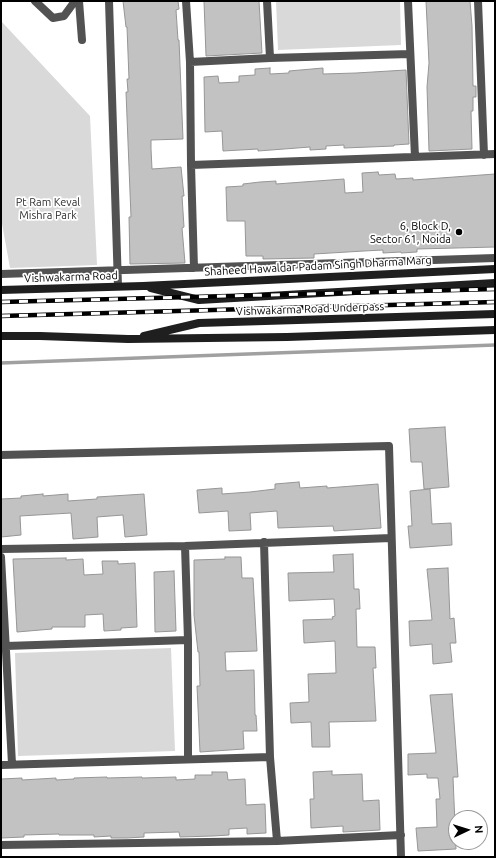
<!DOCTYPE html>
<html>
<head>
<meta charset="utf-8">
<style>
	body { margin:0 }
	#map { position:relative; width:496px; height:858px; overflow:hidden; background:#fff; font-family:Ubuntu,sans-serif }
	canvas { display:block }
	.frame { position:absolute; inset:0; border:2px solid #000; pointer-events:none }
	.north { position:absolute; left:448px; top:810px; width:40px; height:40px; box-sizing:border-box; background:#fff; border:1px solid #999; border-radius:50%; rotate:86deg; font-size:11px; font-weight:700; line-height:16px; text-align:center; color:#000 }
	.north::after { content:''; display:block; margin:auto; width:14px; height:18px; background:#000; clip-path:polygon(50% 0,100% 100%,50% 72%,0 100%) }
</style>
</head>
<body>
<div id="map">
<canvas width="496" height="858"></canvas>
<div class="frame"></div>
<div class="north">N</div>
</div>
<script>
const c = document.querySelector('canvas').getContext('2d');
c.lineJoin = 'round';
function fill(path, color) {
  c.fillStyle = color;
  c.fill(path, 'evenodd');
}
function shape(rows) {
  const path = new Path2D();
  for (const r of rows) {
    path.moveTo(r[0], r[1]);
    for (let i = 2; i < r.length; i += 2) path.lineTo(r[i], r[i + 1]);
  }
  return path;
}
function strokePath(path, color, width, dash) {
  c.strokeStyle = color;
  c.lineWidth = width;
  c.lineCap = dash ? 'butt' : 'round';
  c.setLineDash(dash || []);
  c.stroke(path);
}
function label(font, color, halo, rows, align = 'center') {
  c.font = font + ' Ubuntu,sans-serif';
  c.lineWidth = 3.5;
  c.setLineDash([]);
  c.textBaseline = 'middle';
  c.strokeStyle = halo;
  c.fillStyle = color;
  for (const [text, x, y, turn = 0] of rows) {
    c.save();
    c.translate(x, y);
    c.rotate((+turn || 0) * Math.PI / 180);
    c.textAlign = isNaN(turn) ? turn : align;
    if (halo) c.strokeText(text, 0, 0);
    c.fillText(text, 0, 0);
    c.restore();
  }
}
const green = shape([
	[276,1,400,1,401,45,278,50],
	[1,21,90,116,97,265,10,268,1,218],
	[171,648,175,751,18,756,15,653]
]);
const stream = shape([
	[1,363,495,345]
]);
const building = shape([
	[123,1,178,1,179,9,176,10,178,40,179,40,183,139,151,140,151,149,152,169,181,167,184,196,182,196,184,227,182,228,185,263,130,264,129,217,131,217,126,92,128,92,127,79,129,79,127,27,126,27,123,1],
	[204,1,259,1,262,53,206,56,204,1],
	[426,1,470,1,472,26,473,86,476,86,476,97,473,97,473,111,471,111,472,149,429,151,427,87,429,63,426,1],
	[270,68,270,74,289,73,289,71,323,68,323,74,356,73,406,70,409,144,394,145,394,146,344,148,344,145,326,146,326,149,310,150,310,147,258,151,258,149,223,151,222,131,205,132,204,77,218,76,219,83,239,82,239,76,255,75,255,69,270,68],
	[378,172,379,175,395,174,396,179,413,178,413,180,495,174,495,247,417,249,417,252,401,253,401,252,383,253,383,250,364,251,314,254,314,258,263,259,263,256,246,256,245,221,227,221,226,187,243,186,243,184,260,182,276,181,276,184,344,179,345,193,363,192,362,173,378,172],
	[445,427,449,487,424,489,422,462,411,462,409,429,445,427],
	[299,482,300,488,327,486,327,488,378,484,381,528,334,531,333,526,278,528,277,511,250,513,251,530,229,531,228,511,199,513,197,490,222,488,222,494,250,492,275,489,275,484,299,482],
	[430,489,432,524,451,523,452,545,410,548,408,526,412,526,410,491,430,489],
	[43,494,43,496,68,494,68,501,97,499,97,497,144,494,147,535,125,537,123,515,97,517,98,537,73,539,71,513,20,516,21,535,1,537,1,499,21,498,21,496,43,494],
	[353,554,354,589,359,589,360,609,356,609,357,647,375,647,376,668,373,668,376,721,329,722,330,747,312,747,311,722,291,723,290,703,309,702,308,674,336,673,335,641,304,643,303,620,333,619,332,617,335,616,334,599,289,601,288,573,334,572,333,555,353,554],
	[225,557,241,557,242,578,253,578,257,651,225,652,226,671,254,670,255,715,256,715,257,731,243,731,244,749,200,752,197,686,200,686,199,652,198,652,194,615,194,560,225,559,225,557],
	[66,558,66,560,83,559,84,575,103,574,102,561,118,561,118,564,135,563,137,627,121,628,121,630,104,631,103,614,85,615,85,627,52,627,52,629,17,632,13,559,66,558],
	[448,568,450,619,454,618,456,643,450,643,452,662,433,664,432,644,410,646,409,621,432,620,427,569,448,568],
	[174,571,176,631,155,632,154,572,174,571],
	[452,694,458,777,453,777,456,849,418,851,416,828,437,827,436,799,440,799,438,778,427,778,427,774,408,775,408,754,436,753,430,695,452,694],
	[332,771,332,775,362,774,363,801,379,800,380,830,343,832,343,826,311,828,310,799,314,799,313,772,332,771],
	[212,772,227,772,228,780,245,779,246,805,265,804,266,833,247,834,247,828,229,829,229,835,213,836,180,837,179,832,144,833,144,837,127,838,111,838,111,836,94,837,94,835,59,835,59,834,24,835,24,837,1,838,1,779,22,778,22,780,56,778,56,780,74,779,74,778,107,777,107,778,142,777,142,778,176,777,176,780,195,779,195,775,212,775,212,772]
]);
const minor = shape([
	[35,1,53,18,64,16,75,1],
	[79,1,82,40],
	[109,1,118,286],
	[186,1,190,62,191,165,194,268],
	[267,1,270,58],
	[408,1,415,157],
	[478,1,484,155],
	[190,62,270,58,410,54],
	[191,165,495,154],
	[1,274,495,258],
	[1,455,389,446,401,857],
	[264,542,270,757,277,841],
	[185,546,188,640,188,759],
	[1,549,185,546,391,538],
	[1,557,12,764],
	[6,646,188,640],
	[1,765,270,757],
	[1,845,277,841,401,835]
]);
const secondary = shape([
	[151,288,199,300,495,283],
	[1,290,143,286,495,269],
	[1,336,40,336,128,339,287,337,495,330],
	[144,336,199,323,495,314]
]);
const rail = shape([
	[1,302,495,289],
	[1,316,495,302]
]);
const markers = [
	[459,232,4,"#000"]
];
const parkNames = [
	["Pt Ram Keval",48,202],
	["Mishra Park",48,215]
];
const poiNames = [
	["6, Block D,",451,226],
	["Sector 61, Noida",451,239]
];
const streetNames = [
	["Shaheed Hawaldar Padam Singh Dharma Marg",318,266,-3],
	["Vishwakarma Road",71,277,-2],
	["Vishwakarma Road Underpass",310,309,-2]
];
fill(green, '#d9d9d9');
strokePath(stream, '#a0a0a0', 3.5);
fill(building, '#c2c2c2');
strokePath(building, '#969696', 1);
strokePath(minor, '#525252', 8);
strokePath(secondary, '#1f1f1f', 8);
strokePath(rail, '#000', 4.5);
strokePath(rail, '#fff', 3, [9]);
for (const [x, y, r, color] of markers) {
  const dot = new Path2D();
  dot.arc(x, y, r, 0, 2 * Math.PI);
  c.fillStyle = color;
  c.fill(dot);
  strokePath(dot, '#fff', 1.5);
}
label('11px', '#303030', '#fff', parkNames);
label('11px', '#000', '#fff', poiNames, 'right');
label('11px', '#000', '#fff', streetNames);
</script>
</body>
</html>
